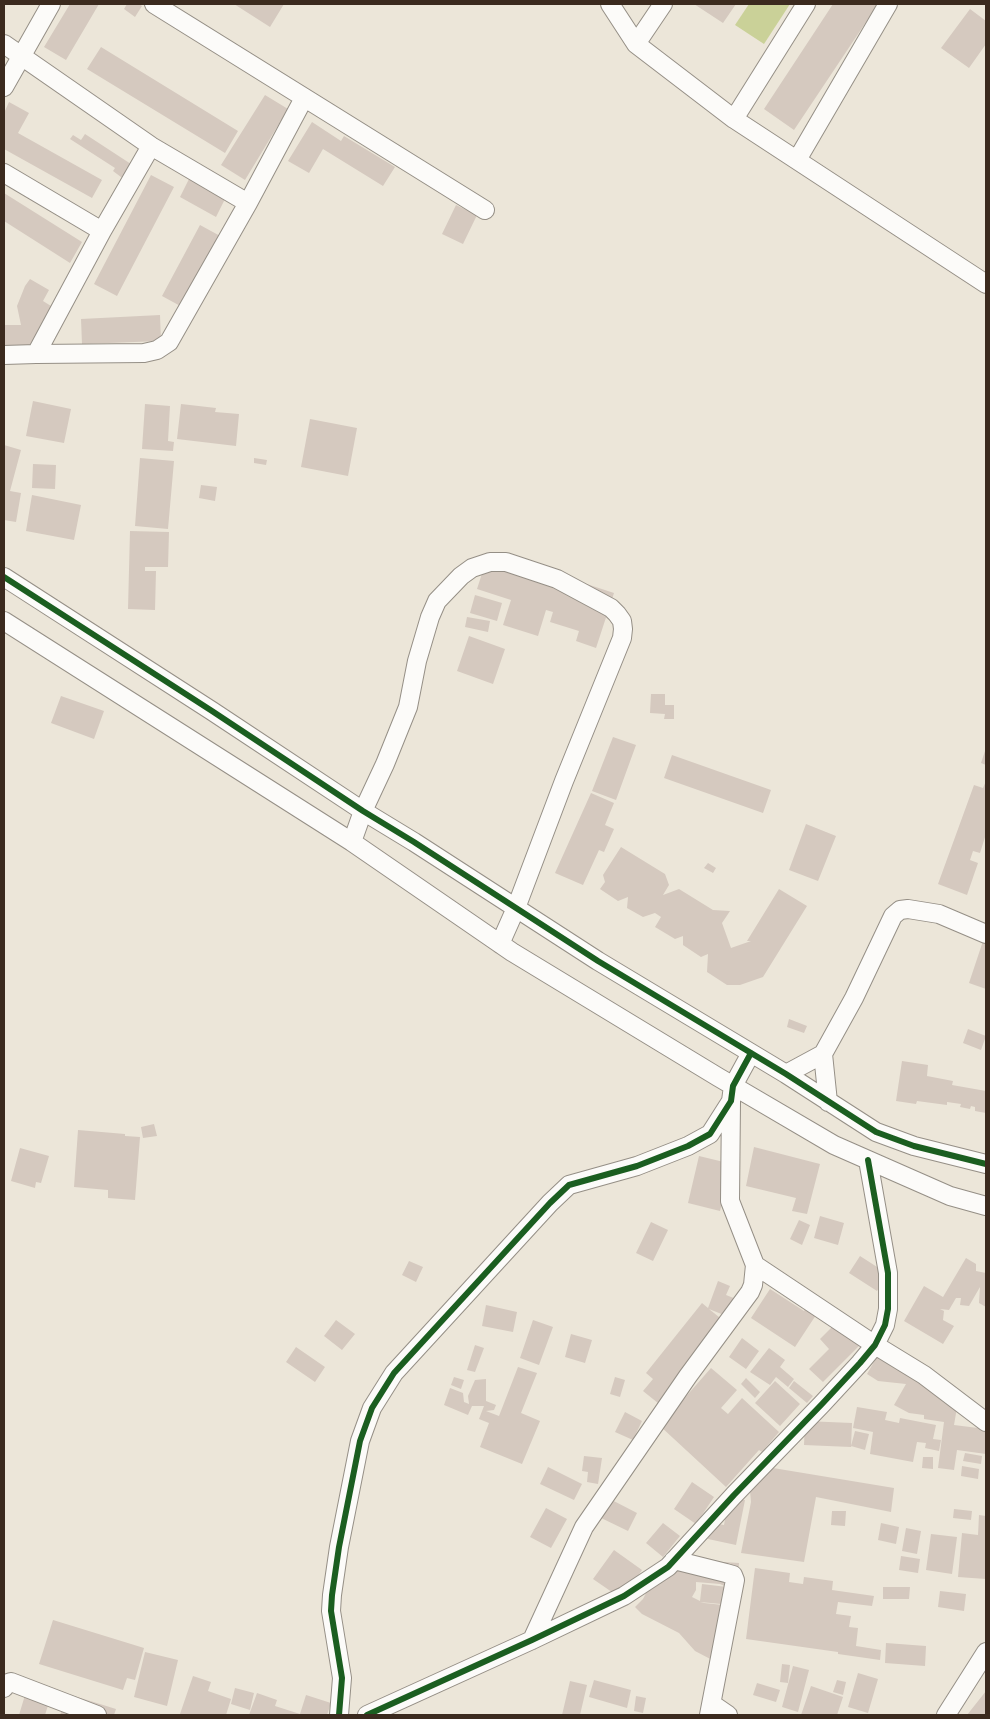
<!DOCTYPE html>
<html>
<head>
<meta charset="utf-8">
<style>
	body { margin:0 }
	#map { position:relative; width:990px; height:1719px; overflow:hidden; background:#ece6d9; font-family:"Gochi Hand",sans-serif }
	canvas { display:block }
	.frame { position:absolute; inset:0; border:5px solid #3b2a1e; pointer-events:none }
</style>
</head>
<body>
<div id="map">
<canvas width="990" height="1719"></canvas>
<div class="frame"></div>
</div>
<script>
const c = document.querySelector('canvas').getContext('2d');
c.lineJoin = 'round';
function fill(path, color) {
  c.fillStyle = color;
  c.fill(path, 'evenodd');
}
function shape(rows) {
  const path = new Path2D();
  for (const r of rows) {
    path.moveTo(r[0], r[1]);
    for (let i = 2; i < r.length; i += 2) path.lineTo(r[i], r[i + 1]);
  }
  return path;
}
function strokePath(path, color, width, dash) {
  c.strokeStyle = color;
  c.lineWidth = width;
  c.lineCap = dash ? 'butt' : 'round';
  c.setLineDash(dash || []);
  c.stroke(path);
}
const green = shape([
	[749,4,790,4,764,44,735,25]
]);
const building = shape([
	[70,4,99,4,66,60,44,47],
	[127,4,139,4,142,6,135,17,124,9],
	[234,4,284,4,270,27],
	[694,4,736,4,723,23],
	[833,4,878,4,794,130,764,109],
	[970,9,986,21,986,44,969,68,941,48],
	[101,47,238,131,225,153,87,69],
	[265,95,288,109,245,180,221,165],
	[9,102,29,113,18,133,102,180,92,198,4,149,4,113],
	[312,122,341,141,344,136,395,167,383,186,323,149,309,173,288,161],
	[85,134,134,166,125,180,113,171,115,168,70,139,73,135,81,140],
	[151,175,174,187,117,296,94,284],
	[191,175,227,195,216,217,180,197],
	[4,193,82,242,70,263,4,221],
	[456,205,477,215,463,244,442,234],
	[200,225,222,237,184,308,162,296],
	[30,279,49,290,43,301,51,306,28,350,4,351,4,325,21,325,17,306,25,286],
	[160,315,161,341,82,344,81,319],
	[33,401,71,409,64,443,26,436],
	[145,404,170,406,168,441,174,442,173,451,142,449],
	[181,404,216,408,215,412,239,414,236,446,177,439],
	[310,419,357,428,348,476,301,467],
	[4,445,21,450,10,491,21,493,16,522,4,520],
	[140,458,174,461,168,529,135,526],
	[254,458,267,460,266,465,254,463],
	[33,464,56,465,55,489,32,488],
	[201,485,217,487,215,501,199,498],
	[32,495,81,505,74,540,26,531],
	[130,531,169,532,168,567,145,567,145,571,156,571,155,610,128,609],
	[489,552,614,593,596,648,576,641,579,631,550,622,553,612,546,610,538,636,503,625,511,600,477,589],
	[475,595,502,603,497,621,470,613],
	[467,617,490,621,488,632,465,627],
	[469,636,505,649,493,684,457,671],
	[651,694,665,694,665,705,674,705,674,719,664,719,665,714,650,713],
	[61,696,104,711,94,739,51,723],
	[613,737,636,745,616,800,592,791],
	[986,748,986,765,981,763],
	[672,755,771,790,763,813,664,778],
	[986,781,986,834,980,853,973,851,970,860,978,863,967,895,938,884,974,785,983,788],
	[591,793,614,803,605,825,614,829,604,852,599,850,583,885,555,873],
	[806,824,836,836,818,881,789,870],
	[621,847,665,874,669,885,663,895,679,889,713,910,730,911,722,923,731,948,751,941,747,941,779,889,807,906,763,977,740,985,727,985,707,972,708,954,701,957,683,945,683,936,675,939,655,927,661,917,655,913,643,917,627,908,628,897,618,901,600,889,605,882,603,875],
	[708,863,716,868,713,873,704,868],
	[986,932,986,989,969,983],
	[789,1019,807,1026,804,1033,787,1027],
	[968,1029,986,1036,981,1050,963,1043],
	[902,1061,928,1065,927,1076,953,1081,952,1085,986,1091,986,1113,975,1111,975,1107,971,1106,970,1109,960,1107,961,1104,947,1102,947,1105,917,1101,916,1104,896,1101],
	[154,1124,157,1136,143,1138,141,1127],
	[78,1130,125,1134,125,1136,140,1137,135,1200,108,1198,108,1190,74,1187],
	[754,1147,820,1164,807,1214,792,1211,796,1198,746,1186],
	[20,1148,49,1156,41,1183,36,1182,35,1188,11,1181],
	[699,1156,732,1164,720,1211,688,1203],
	[820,1216,844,1223,838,1245,814,1238],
	[799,1220,810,1225,802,1245,790,1239],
	[651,1222,668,1230,653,1261,636,1253],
	[860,1256,888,1274,877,1291,849,1273],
	[966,1258,976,1264,976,1271,986,1273,986,1307,979,1303,980,1287,969,1306,960,1305,961,1298,956,1298,949,1310,940,1309,944,1311,943,1320,954,1326,943,1344,904,1321,924,1286,943,1297],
	[409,1261,423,1267,416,1282,402,1275],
	[718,1281,730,1286,726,1295,736,1299,729,1317,709,1309,724,1321,658,1403,643,1391,653,1379,646,1373,702,1303,708,1308],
	[770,1289,804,1311,808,1306,818,1312,795,1347,751,1318],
	[486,1305,517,1312,513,1332,482,1326],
	[840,1319,863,1342,823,1382,809,1369,829,1349,820,1339],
	[336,1320,355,1334,342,1350,324,1336],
	[533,1320,553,1327,539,1365,520,1358],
	[571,1334,592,1340,585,1363,565,1357],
	[742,1338,759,1351,746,1369,729,1357],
	[475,1345,484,1348,475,1372,467,1370],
	[296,1347,325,1367,315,1382,286,1362],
	[769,1348,785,1360,780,1367,794,1379,788,1387,776,1377,770,1385,750,1372],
	[882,1348,959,1396,954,1425,986,1429,986,1454,957,1450,954,1470,938,1468,944,1422,924,1419,924,1415,909,1413,894,1405,906,1384,878,1381,867,1374],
	[518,1367,537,1373,521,1413,540,1421,522,1464,480,1447,489,1423,479,1419,484,1406,472,1406,468,1415,444,1405,450,1388,463,1393,464,1402,469,1404,468,1396,475,1380,486,1379,486,1401,496,1405,494,1410,486,1411,499,1416],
	[711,1368,737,1390,721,1408,728,1414,742,1398,779,1432,762,1452,759,1450,726,1487,660,1426],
	[454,1377,464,1380,461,1389,451,1385],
	[615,1377,625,1380,620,1397,610,1394],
	[746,1378,760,1392,755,1398,741,1384],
	[775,1381,800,1404,780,1426,755,1403],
	[794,1381,813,1396,807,1403,789,1388],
	[857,1407,887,1412,885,1420,899,1423,900,1418,936,1425,933,1439,941,1440,939,1451,925,1448,926,1443,917,1442,913,1462,870,1454,873,1432,853,1428],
	[625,1412,642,1421,633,1440,615,1432],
	[805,1421,852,1423,851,1447,804,1445],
	[855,1431,869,1434,865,1450,851,1446],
	[965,1453,982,1456,981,1464,963,1461],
	[584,1456,602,1458,598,1484,587,1482,588,1472,582,1471],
	[923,1457,933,1457,933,1469,922,1468],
	[962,1466,979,1469,978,1479,961,1476],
	[548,1467,582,1484,574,1500,540,1484],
	[767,1467,894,1488,891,1512,816,1497,804,1562,741,1553,751,1502,750,1491],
	[692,1482,714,1497,696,1524,674,1509],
	[606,1497,637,1513,628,1531,597,1516],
	[729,1498,745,1500,736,1545,708,1539,711,1523,724,1525],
	[546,1508,567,1519,551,1548,530,1537],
	[954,1509,972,1511,971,1520,953,1518],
	[832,1511,846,1511,845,1526,831,1525],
	[979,1515,986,1516,986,1579,958,1577,962,1533,978,1535],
	[663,1523,680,1536,663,1557,646,1543],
	[881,1523,899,1527,896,1544,878,1540],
	[906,1528,921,1531,917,1554,902,1551],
	[931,1534,957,1537,952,1574,926,1570],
	[614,1550,642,1570,622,1599,593,1579],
	[901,1556,920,1559,918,1573,899,1570],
	[708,1561,739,1563,737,1588,731,1595,722,1594,721,1604,700,1602,704,1603,723,1605,718,1663,695,1651,679,1633,642,1614,635,1607,643,1599,646,1593,680,1563],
	[696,1582,720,1584,727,1587,702,1584,700,1601,692,1597,696,1590],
	[755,1568,790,1573,789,1582,803,1584,804,1577,833,1581,832,1590,874,1596,872,1606,838,1602,836,1614,851,1616,849,1627,858,1628,856,1646,881,1650,880,1660,838,1654,838,1652,746,1639],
	[883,1587,910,1587,909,1599,883,1599],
	[940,1591,966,1594,964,1611,938,1607],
	[53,1620,144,1648,135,1680,127,1678,123,1690,39,1664],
	[886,1643,926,1646,925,1666,885,1663],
	[145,1652,178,1660,167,1706,134,1697],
	[782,1664,790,1665,788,1683,780,1682],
	[793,1666,809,1670,798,1712,782,1707],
	[858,1673,878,1679,868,1713,848,1707],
	[193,1676,211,1682,208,1691,231,1699,226,1715,184,1715,180,1714],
	[594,1680,631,1690,627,1708,589,1697],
	[837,1680,846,1682,843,1695,833,1692],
	[570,1681,587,1685,580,1715,562,1715],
	[29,1682,116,1709,114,1715,60,1715,64,1704,50,1699,45,1715,19,1715],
	[757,1683,780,1690,776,1702,753,1695],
	[811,1686,843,1697,837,1715,801,1715],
	[235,1688,254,1693,250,1710,231,1704],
	[986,1691,986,1715,967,1715],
	[257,1693,277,1700,275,1706,300,1714,306,1695,331,1703,327,1715,249,1715],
	[636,1696,646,1698,643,1713,634,1711]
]);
const minor = shape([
	[154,4,485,210],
	[610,4,636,44,734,119,986,284],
	[4,44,151,146,248,203],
	[636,44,663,4],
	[4,87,51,4],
	[734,119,806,4],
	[797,160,888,4],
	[4,173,102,231,36,354],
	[102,231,151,146],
	[4,355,36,354,144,353,157,350,169,342,248,203,304,98],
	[4,577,212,711,363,811,414,842,598,961,786,1074,876,1132,914,1146,986,1164],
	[4,621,352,842,512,952,718,1077,834,1145,950,1196,986,1206],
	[352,842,363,811,385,764,408,707,417,661,430,617,437,601,461,576,472,568,490,562,506,562,557,579,611,608,617,614,622,621,623,629,622,638,564,781,516,908,500,944],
	[823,1054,828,1102],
	[786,1074,823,1054,854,998,893,916,900,910,908,909,939,914,986,934],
	[755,1265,875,1345,924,1375,986,1422],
	[674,1560,726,1573,733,1575,735,1580,709,1715],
	[532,1640,584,1527,688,1376,750,1292,753,1285,755,1265,730,1201,731,1102],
	[4,1688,5,1684,11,1682,97,1715],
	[712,1704,728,1715],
	[339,1715,342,1678,331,1611,332,1595,339,1547,360,1441,372,1408,394,1373,550,1203,569,1185,637,1166,688,1146,710,1134,731,1101,733,1086,751,1053],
	[367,1715,532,1640,624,1596,668,1567,734,1495,822,1404,860,1363,875,1345,885,1325,888,1309,888,1273,868,1160],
	[946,1715,986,1652]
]);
const cycleway = shape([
	[4,577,212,711,363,811,414,842,598,961,786,1074,876,1132,914,1146,986,1164],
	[339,1715,342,1678,331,1611,332,1595,339,1547,360,1441,372,1408,394,1373,550,1203,569,1185,637,1166,688,1146,710,1134,731,1101,733,1086,751,1053],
	[367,1715,532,1640,624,1596,668,1567,734,1495,822,1404,860,1363,875,1345,885,1325,888,1309,888,1273,868,1160]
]);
fill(green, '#cad198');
fill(building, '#d5c9bf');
strokePath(minor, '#958f86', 20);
strokePath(minor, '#fcfbf9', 18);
strokePath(cycleway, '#1b5e20', 6);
</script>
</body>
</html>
